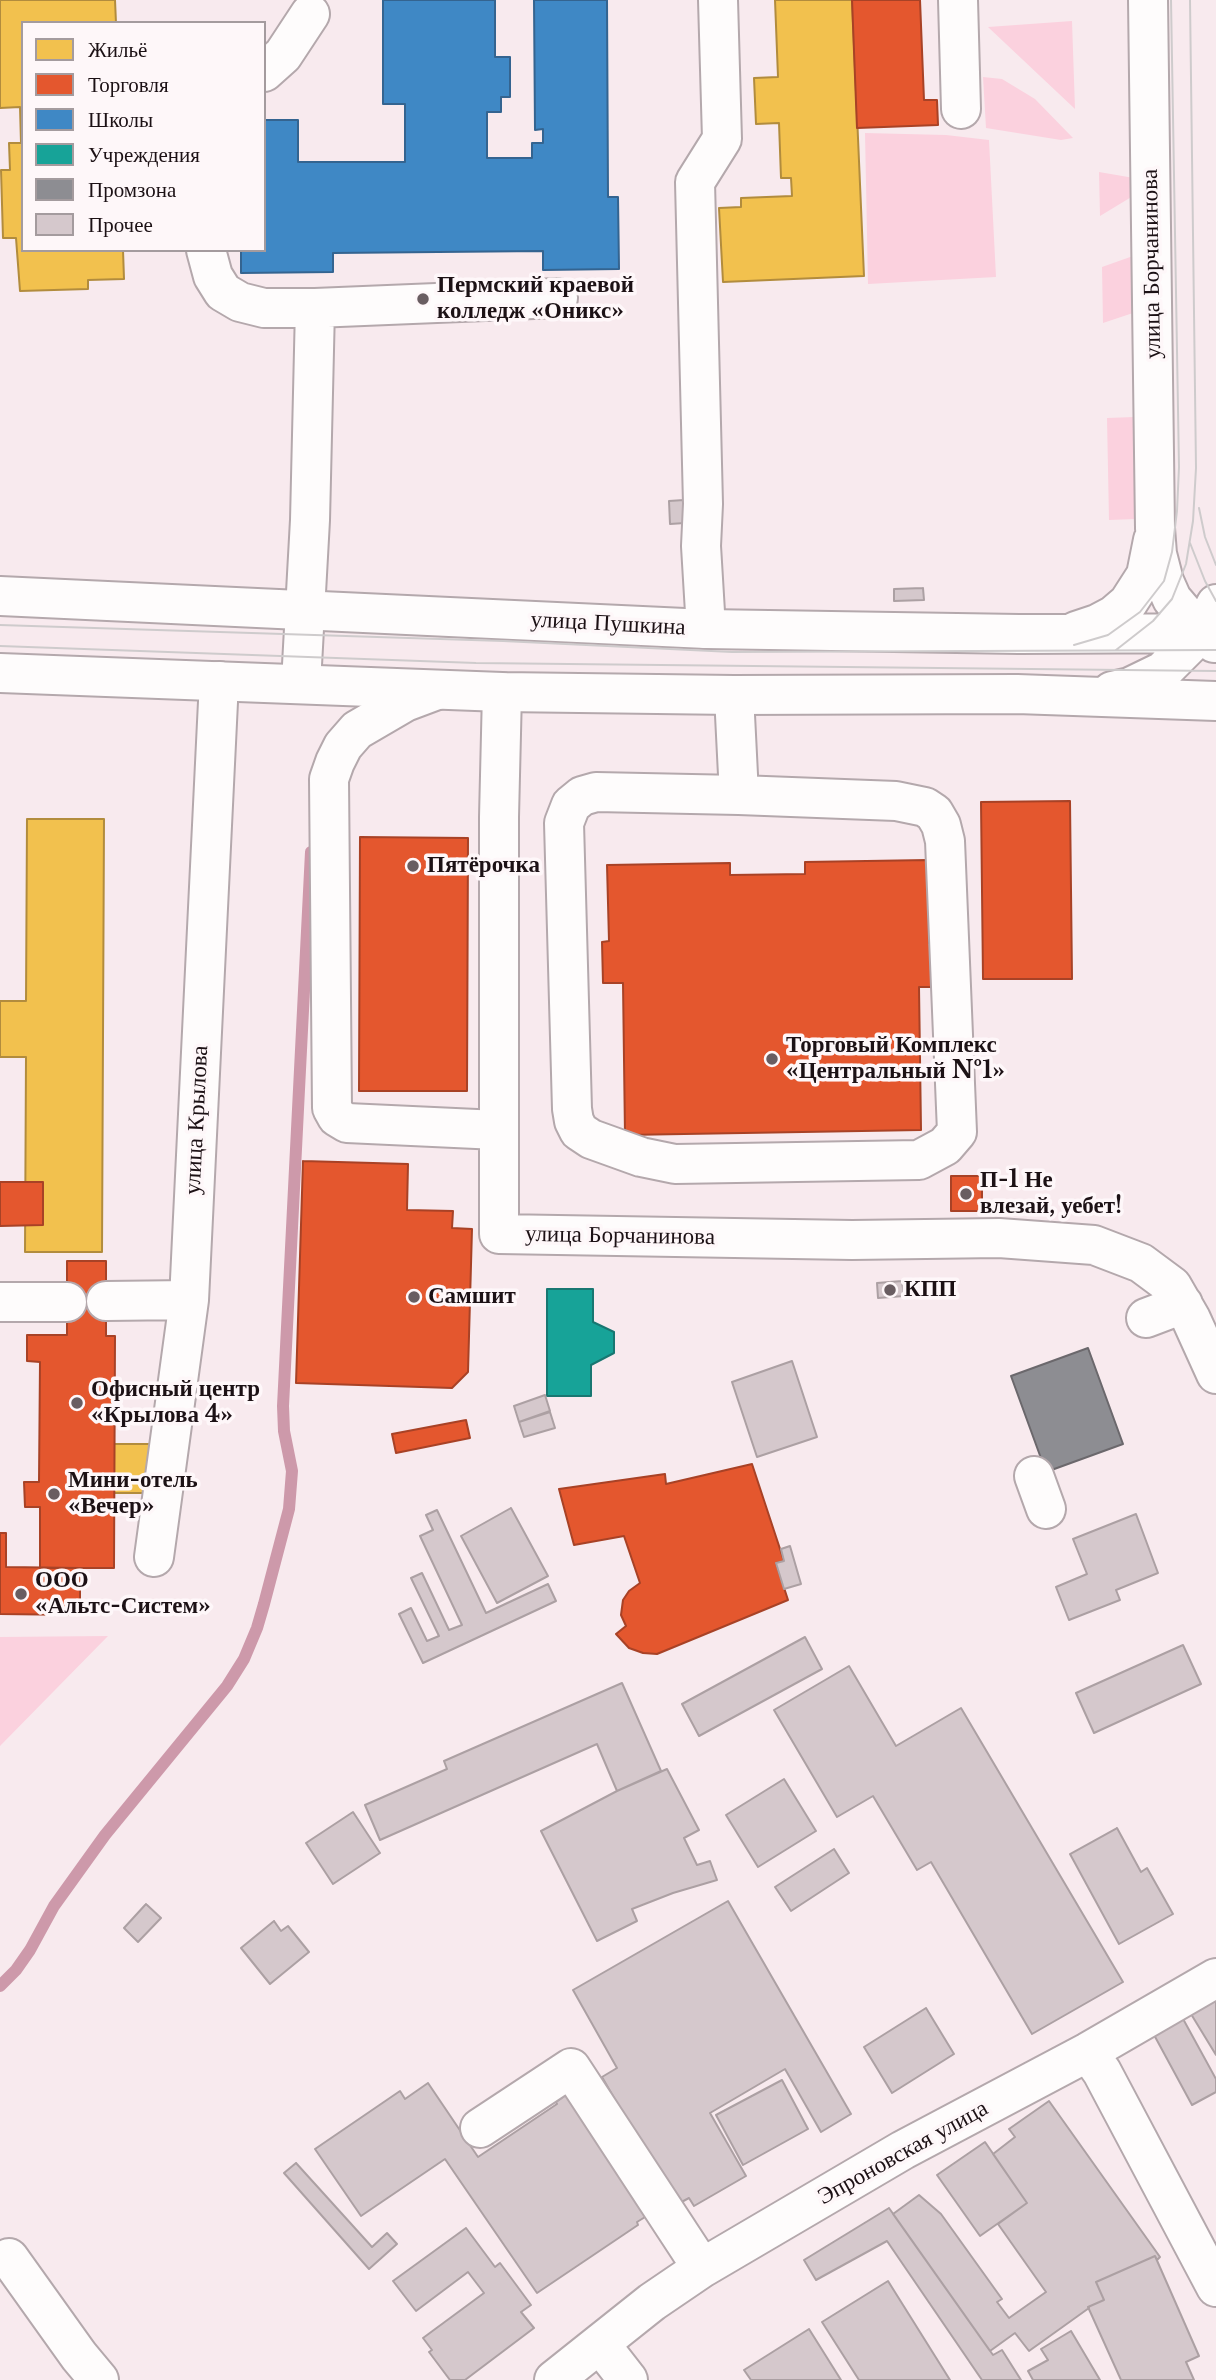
<!DOCTYPE html>
<html>
<head>
<meta charset="utf-8">
<style>
	body { margin:0 }
	#map { position:relative; width:1216px; height:2380px; overflow:hidden; background:#f8eaee; font-family:"Libre Baskerville",serif }
	canvas { display:block }
	.legend { position:absolute; left:21px; top:21px; width:245px; height:231px; box-sizing:border-box; background:#fef7f9; border:2px solid #a49b9e; margin:0; padding:9px 12px; list-style:none; font-size:21px; color:#1c1115 }
	.legend li { display:flex; align-items:center; gap:14px; height:35px }
	.legend b { width:35px; border:2px solid #a49b9e }
</style>
</head>
<body>
<div id="map">
<canvas width="1216" height="2380"></canvas>
<ul class="legend">
<li><b style="height:19px;background:#f2c14e"></b>Жильё</li>
<li><b style="height:19px;background:#e4572e"></b>Торговля</li>
<li><b style="height:19px;background:#3f88c5"></b>Школы</li>
<li><b style="height:19px;background:#17a398"></b>Учреждения</li>
<li><b style="height:19px;background:#8d8d92"></b>Промзона</li>
<li><b style="height:19px;background:#d5c8cc"></b>Прочее</li>
</ul>
</div>
<script>
const c = document.querySelector('canvas').getContext('2d');
c.lineJoin = 'round';
function fill(path, color) {
  c.fillStyle = color;
  c.fill(path, 'evenodd');
}
function shape(rows) {
  const path = new Path2D();
  for (const r of rows) {
    path.moveTo(r[0], r[1]);
    for (let i = 2; i < r.length; i += 2) path.lineTo(r[i], r[i + 1]);
  }
  return path;
}
function strokePath(path, color, width, dash) {
  c.strokeStyle = color;
  c.lineWidth = width;
  c.lineCap = dash ? 'butt' : 'round';
  c.setLineDash(dash || []);
  c.stroke(path);
}
function label(font, color, halo, rows, align = 'center') {
  c.font = font + ' "Libre Baskerville",serif';
  c.lineWidth = 7;
  c.setLineDash([]);
  c.textBaseline = 'middle';
  c.strokeStyle = halo;
  c.fillStyle = color;
  for (const [text, x, y, turn = 0] of rows) {
    c.save();
    c.translate(x, y);
    c.rotate((+turn || 0) * Math.PI / 180);
    c.textAlign = isNaN(turn) ? turn : align;
    if (halo) c.strokeText(text, 0, 0);
    c.fillText(text, 0, 0);
    c.restore();
  }
}
const green = shape([
	[1072,21,1075,109,988,27],
	[983,77,1002,79,1035,99,1073,138,1061,140,986,128],
	[865,133,946,135,989,140,996,277,868,284],
	[1099,172,1134,178,1133,196,1100,216],
	[1133,256,1133,313,1103,323,1102,267],
	[1134,417,1136,519,1109,520,1107,418],
	[108,1636,0,1746,0,1637]
]);
const homes = shape([
	[0,0,115,0,116,23,23,23,23,250,123,250,124,279,88,280,88,289,20,291,16,238,3,238,1,170,10,170,9,143,21,143,20,107,0,108,0,0],
	[775,0,852,0,864,276,723,282,719,208,741,207,741,198,792,196,791,178,781,178,779,123,756,124,754,78,778,77,775,0],
	[27,819,104,819,102,1252,25,1252,26,1057,0,1057,0,1001,26,1001,27,819],
	[114,1444,150,1444,150,1493,114,1493,114,1444]
]);
const shops = shape([
	[852,0,920,0,924,100,937,100,938,125,857,128,852,0],
	[1070,801,1072,979,983,979,981,802,1070,801],
	[360,837,468,838,467,1091,359,1091,360,837],
	[928,860,929,943,938,942,938,987,919,987,921,1130,625,1135,623,983,603,983,602,942,609,941,607,865,730,863,730,875,805,874,805,862,928,860],
	[303,1161,408,1164,407,1210,453,1211,452,1228,472,1229,468,1372,452,1388,296,1383,303,1161],
	[951,1176,982,1176,982,1211,951,1211,951,1176],
	[0,1182,43,1182,43,1225,0,1226,0,1182],
	[67,1261,106,1261,106,1336,115,1336,114,1568,40,1568,40,1507,25,1507,24,1482,39,1482,40,1362,27,1361,27,1335,67,1335,67,1261],
	[466,1420,470,1438,396,1453,392,1434,466,1420],
	[752,1464,784,1561,776,1563,788,1600,657,1654,643,1653,629,1648,616,1634,626,1626,621,1615,623,1600,629,1591,640,1583,624,1536,574,1545,559,1489,665,1474,666,1484,752,1464],
	[0,1533,6,1533,6,1567,80,1568,80,1615,0,1614,0,1533]
]);
const schools = shape([
	[383,0,495,0,495,57,510,57,510,97,501,97,501,112,487,112,487,158,532,158,532,143,543,143,543,129,535,130,534,0,607,0,608,197,618,197,619,269,543,270,543,251,333,253,333,272,241,273,241,250,264,250,264,120,298,120,298,162,405,162,405,104,383,104,383,0]
]);
const public = shape([
	[547,1289,593,1289,593,1322,614,1332,614,1353,591,1365,591,1396,547,1396,547,1289]
]);
const industry = shape([
	[1088,1348,1123,1444,1046,1472,1011,1376,1088,1348]
]);
const stream = shape([
	[0,1986,16,1970,30,1950,54,1906,105,1835,227,1686,244,1659,257,1628,264,1604,289,1509,292,1471,284,1431,283,1406,311,852]
]);
const building = shape([
	[684,500,685,523,670,524,669,501,684,500],
	[923,588,924,600,894,601,894,589,923,588],
	[902,1281,904,1296,878,1298,877,1283,902,1281],
	[792,1361,817,1437,757,1457,732,1382,792,1361],
	[545,1395,550,1411,519,1422,514,1406,545,1395],
	[550,1412,555,1428,524,1437,519,1422,550,1412],
	[511,1508,548,1576,497,1603,461,1536,511,1508],
	[437,1510,486,1613,548,1584,556,1601,423,1663,399,1614,411,1608,427,1641,439,1636,411,1578,422,1573,449,1630,462,1625,420,1536,433,1530,426,1515,437,1510],
	[1136,1514,1158,1573,1116,1590,1120,1600,1069,1620,1056,1587,1087,1574,1073,1539,1136,1514],
	[790,1546,801,1584,784,1589,776,1563,784,1561,781,1549,790,1546],
	[805,1637,822,1669,699,1736,682,1704,805,1637],
	[1183,1645,1201,1684,1094,1733,1076,1693,1183,1645],
	[849,1666,896,1746,961,1708,1123,1982,1032,2034,931,1862,917,1870,873,1796,837,1817,774,1710,849,1666],
	[622,1683,661,1771,617,1791,597,1744,380,1840,365,1805,447,1769,444,1761,622,1683],
	[667,1769,699,1830,684,1838,697,1865,710,1861,717,1880,673,1893,632,1909,637,1921,597,1941,541,1831,617,1791,667,1769],
	[784,1779,816,1831,758,1867,726,1815,784,1779],
	[353,1812,380,1853,333,1884,306,1843,353,1812],
	[1117,1828,1141,1872,1147,1868,1173,1914,1119,1944,1070,1854,1117,1828],
	[834,1849,849,1873,791,1911,775,1887,834,1849],
	[728,1901,851,2114,821,2132,785,2069,710,2113,746,2176,694,2206,689,2198,676,2205,602,2077,617,2068,573,1990,728,1901],
	[146,1904,161,1918,138,1942,124,1928,146,1904],
	[274,1921,281,1931,288,1926,309,1952,270,1984,241,1948,274,1921],
	[1216,1999,1216,2055,1191,2014,1216,1999],
	[926,2008,954,2054,892,2093,864,2047,926,2008],
	[1182,2017,1216,2079,1216,2092,1192,2105,1153,2033,1182,2017],
	[782,2080,808,2129,743,2165,716,2115,782,2080],
	[428,2083,478,2157,557,2104,556,2102,567,2094,650,2214,637,2222,638,2225,537,2293,445,2159,361,2216,315,2149,400,2091,405,2099,428,2083],
	[1049,2101,1160,2257,1157,2260,1155,2256,1096,2282,1104,2300,1088,2307,1089,2308,1029,2351,1015,2333,990,2351,893,2214,919,2195,941,2214,1002,2299,997,2302,1009,2318,1046,2292,998,2224,1027,2203,993,2154,1015,2137,1009,2129,1049,2101],
	[985,2142,1027,2203,980,2236,937,2175,985,2142],
	[296,2163,372,2247,387,2233,397,2244,369,2269,284,2173,296,2163],
	[889,2208,993,2355,1002,2350,1021,2380,982,2380,887,2241,816,2280,804,2260,889,2208],
	[466,2228,495,2267,500,2263,531,2305,521,2312,534,2328,465,2380,450,2380,429,2352,432,2350,423,2338,484,2293,468,2272,416,2311,393,2281,466,2228],
	[1155,2256,1199,2356,1186,2362,1194,2380,1121,2380,1088,2307,1104,2300,1096,2282,1155,2256],
	[888,2281,950,2380,859,2380,822,2322,888,2281],
	[809,2329,841,2380,751,2380,744,2370,809,2329],
	[1071,2331,1100,2380,1033,2380,1028,2371,1048,2360,1041,2349,1071,2331]
]);
const minor = shape([
	[958,0,961,109],
	[264,72,283,55,310,14],
	[206,250,213,276,223,292,240,302,264,308,315,308,558,298],
	[706,629,701,546,703,504,695,182,722,139,718,0],
	[301,683,310,520,315,308],
	[437,690,405,702,357,730,343,746,335,762,329,779,332,1108,337,1117,347,1123,498,1130],
	[502,692,499,817,499,1234,852,1240,999,1238,1094,1245,1141,1263,1172,1286,1191,1319,1216,1374],
	[734,695,739,795,596,792,582,796,571,805,564,823,572,1109,574,1121,579,1131,591,1139,641,1157,675,1164,919,1160,945,1146,957,1132,945,841,941,825,934,813,925,807,896,801,739,795],
	[106,1301,189,1300],
	[0,1302,67,1302],
	[1146,1318,1183,1304],
	[1034,1476,1046,1509],
	[154,1557,189,1300,219,681],
	[1088,2052,1102,2072,1216,2287],
	[480,2128,571,2068,702,2268],
	[9,2258,79,2356,99,2380],
	[600,2344,628,2380],
	[554,2380,652,2302,702,2268,903,2150,1088,2052,1216,1978]
]);
const major = shape([
	[1148,0,1155,528,1157,554,1164,581,1172,599,1201,633,1214,643],
	[0,596,706,629,1019,634,1216,633],
	[1076,631,1097,624,1114,615,1128,603,1146,575,1153,540],
	[0,673,502,692,734,695,1017,694,1216,701],
	[1112,691,1130,687,1163,671,1201,633,1216,604]
]);
const tram = shape([
	[1199,508,1205,537,1216,565],
	[1190,543,1205,581,1216,601],
	[0,625,503,641,732,652,1216,650],
	[1074,645,1108,635,1140,612,1164,581,1172,552,1177,511,1179,467,1171,0],
	[0,646,476,663,1216,671],
	[1116,650,1153,621,1172,599,1186,564,1193,521,1196,468,1190,0]
]);
const markers = [
	[423,299,7,"#695d61"],
	[413,866,7,"#695d61"],
	[772,1059,7,"#695d61"],
	[966,1194,7,"#695d61"],
	[890,1290,7,"#695d61"],
	[414,1297,7,"#695d61"],
	[77,1403,7,"#695d61"],
	[54,1494,7,"#695d61"],
	[21,1594,7,"#695d61"]
];
const streetNames = [
	["улица Борчанинова",1152,264,-91],
	["улица Пушкина",608,624,3],
	["улица Крылова",197,1120,-87],
	["улица Борчанинова",620,1236,1],
	["Эпроновская улица",903,2153,-29]
];
const poiNames = [
	["Пермский краевой",437,286],
	["колледж «Оникс»",437,312],
	["Пятёрочка",427,866],
	["Торговый Комплекс",786,1046],
	["«Центральный №1»",786,1072],
	["П-1 Не",980,1181],
	["влезай, уебет!",980,1207],
	["КПП",904,1290],
	["Самшит",428,1297],
	["Офисный центр",91,1390],
	["«Крылова 4»",91,1416],
	["Мини-отель",68,1481],
	["«Вечер»",68,1507],
	["ООО",35,1581],
	["«Альтс-Систем»",35,1607]
];
fill(green, '#fbd1de');
fill(homes, '#f2c14e');
strokePath(homes, '#b28c3d', 2);
fill(shops, '#e4572e');
strokePath(shops, '#a84226', 2);
fill(schools, '#3f88c5');
strokePath(schools, '#346490', 2);
fill(public, '#17a398');
strokePath(public, '#187771', 2);
fill(industry, '#8d8d92');
strokePath(industry, '#6b686c', 2);
strokePath(stream, '#cd99aa', 12);
fill(building, '#d5c8cc');
strokePath(building, '#aca0a3', 2);
strokePath(minor, '#b4a8ac', 42);
strokePath(major, '#b4a8ac', 42);
strokePath(minor, '#fefcfc', 38);
strokePath(major, '#fefcfc', 38);
strokePath(tram, '#cecbcc', 2);
for (const [x, y, r, color] of markers) {
  const dot = new Path2D();
  dot.arc(x, y, r, 0, 2 * Math.PI);
  c.fillStyle = color;
  c.fill(dot);
  strokePath(dot, '#fef7f9', 2.5);
}
label('23px', '#1c1115', '#fef7f9', streetNames);
label('bold 23px', '#1c1115', '#fef7f9', poiNames, 'left');
</script>
</body>
</html>
